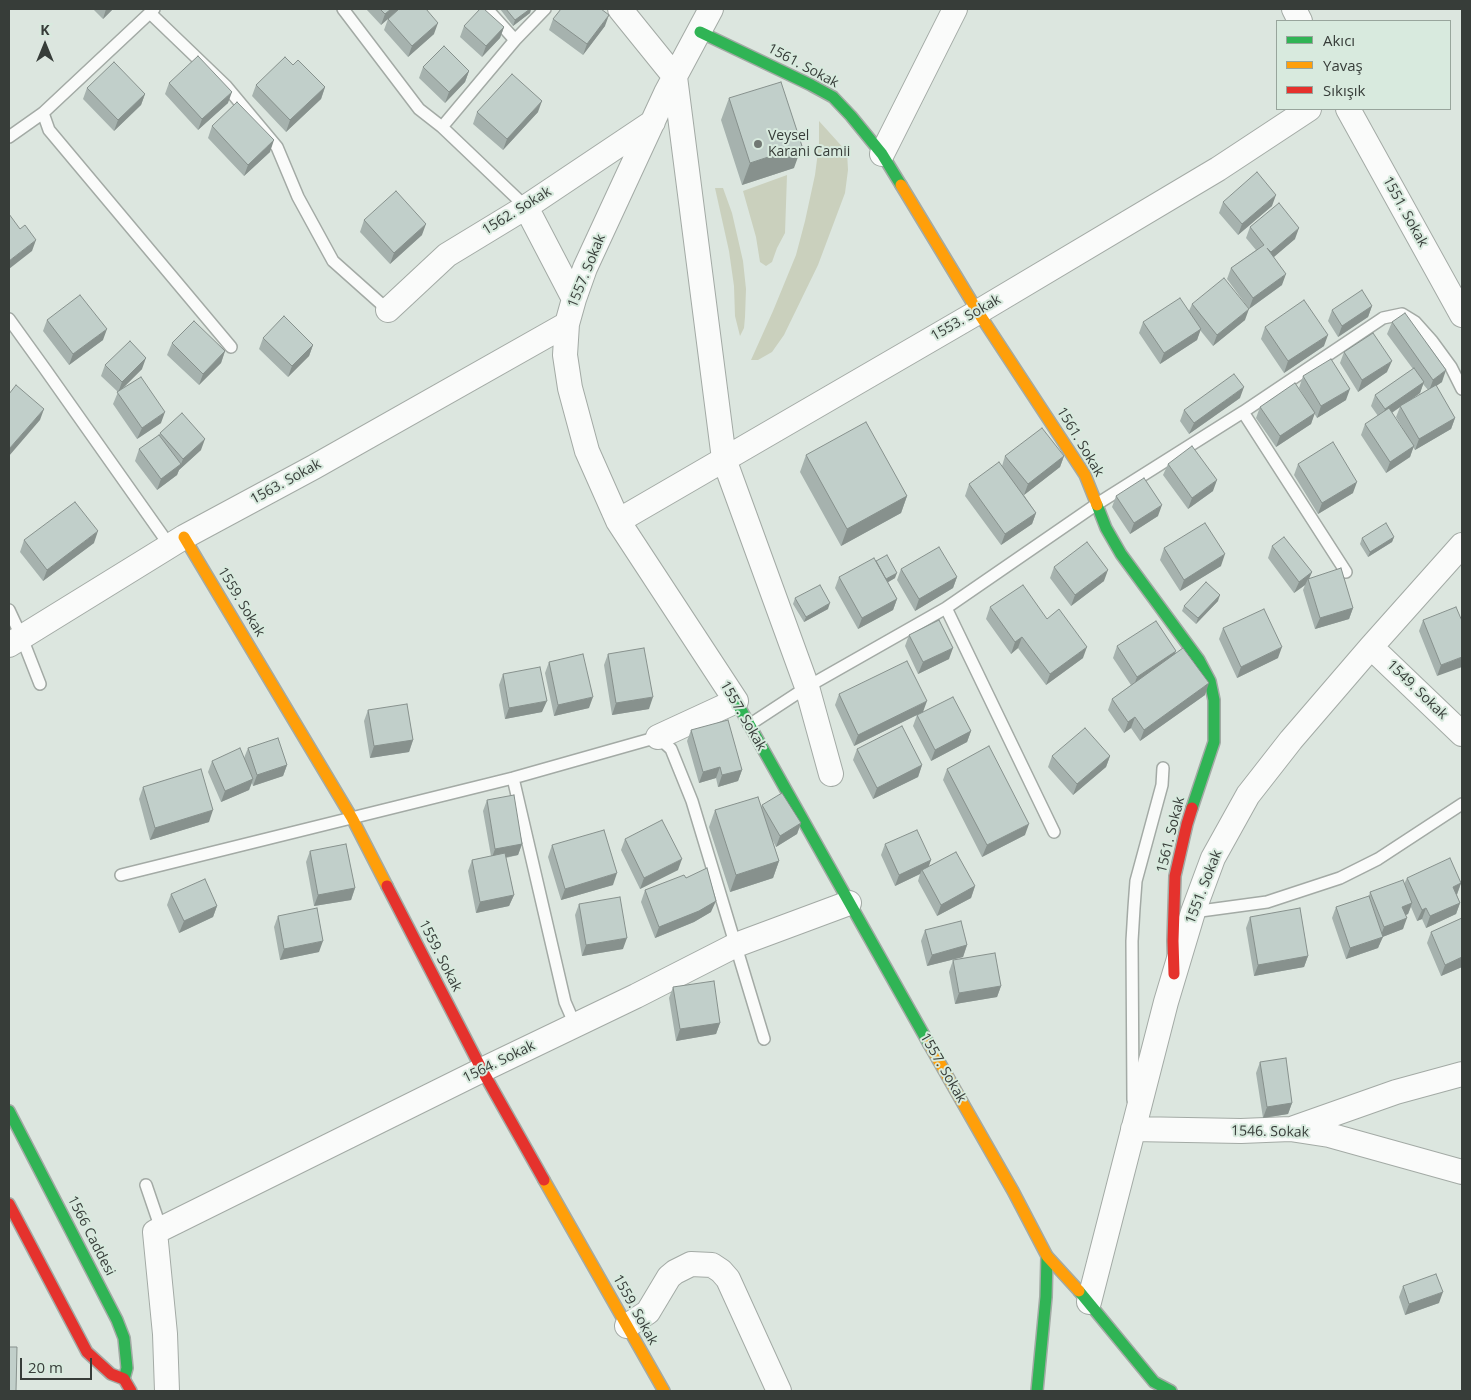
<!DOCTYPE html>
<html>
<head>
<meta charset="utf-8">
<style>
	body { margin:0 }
	#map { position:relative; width:1471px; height:1400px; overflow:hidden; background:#dce6df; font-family:"Open Sans",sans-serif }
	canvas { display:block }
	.frame { position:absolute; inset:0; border:10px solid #373d39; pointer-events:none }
	.legend { position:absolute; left:1276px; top:20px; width:175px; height:90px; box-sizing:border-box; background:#d8eade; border:1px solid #98a59c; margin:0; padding:6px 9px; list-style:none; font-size:15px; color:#373d39 }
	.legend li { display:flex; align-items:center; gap:10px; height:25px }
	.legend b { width:25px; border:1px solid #98a59c }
	.north { position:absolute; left:20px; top:20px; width:50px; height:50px; -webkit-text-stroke:4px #d8eade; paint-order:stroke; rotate:0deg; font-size:14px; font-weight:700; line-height:20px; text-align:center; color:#373d39 }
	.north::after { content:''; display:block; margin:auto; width:18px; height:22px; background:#373d39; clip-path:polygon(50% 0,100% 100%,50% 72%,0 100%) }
	.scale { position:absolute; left:20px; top:1358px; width:72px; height:22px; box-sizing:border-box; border:2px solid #373d39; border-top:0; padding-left:6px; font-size:15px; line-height:18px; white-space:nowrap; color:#373d39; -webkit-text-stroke:4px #d8eade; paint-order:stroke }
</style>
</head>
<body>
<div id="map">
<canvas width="1471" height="1400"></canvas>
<div class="frame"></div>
<ul class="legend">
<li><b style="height:6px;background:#30b455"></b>Akıcı</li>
<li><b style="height:6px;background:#ff9f0a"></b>Yavaş</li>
<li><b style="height:6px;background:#e5322d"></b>Sıkışık</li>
</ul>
<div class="north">K</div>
<div class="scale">20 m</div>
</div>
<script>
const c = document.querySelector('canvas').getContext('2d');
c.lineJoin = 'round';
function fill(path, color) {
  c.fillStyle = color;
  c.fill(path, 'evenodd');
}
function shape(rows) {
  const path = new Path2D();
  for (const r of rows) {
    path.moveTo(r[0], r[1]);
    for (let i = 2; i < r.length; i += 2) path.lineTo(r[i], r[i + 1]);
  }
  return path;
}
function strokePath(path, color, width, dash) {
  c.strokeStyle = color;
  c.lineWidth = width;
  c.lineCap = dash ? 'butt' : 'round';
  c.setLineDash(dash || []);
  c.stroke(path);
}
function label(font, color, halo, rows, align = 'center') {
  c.font = font + ' "Open Sans",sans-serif';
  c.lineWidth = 4;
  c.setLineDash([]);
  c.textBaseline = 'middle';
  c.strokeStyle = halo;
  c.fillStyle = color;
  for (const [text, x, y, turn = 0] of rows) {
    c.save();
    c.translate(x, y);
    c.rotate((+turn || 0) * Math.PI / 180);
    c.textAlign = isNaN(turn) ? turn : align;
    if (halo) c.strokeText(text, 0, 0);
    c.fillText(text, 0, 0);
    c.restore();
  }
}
const green = shape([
	[819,121,847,152,848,170,845,193,818,265,784,335,772,352,758,360,751,360,773,311,796,255,805,221,815,175,819,144],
	[787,175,785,233,777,248,772,262,766,266,760,262,756,237,743,191],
	[715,188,723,188,732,213,743,261,746,289,745,317,744,328,740,336,735,316,734,286,729,251]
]);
const lane = shape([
	[343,9,419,109,442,127,526,207],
	[487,9,515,40],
	[150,13,226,86,277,147,298,197,333,261,388,310],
	[43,113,49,130,231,347],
	[442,127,515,40,545,9],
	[9,137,43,113,154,9],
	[9,319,45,369,170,546],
	[1243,412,1346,572],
	[946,608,1054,832],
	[9,610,22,638,40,684],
	[749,725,807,687,946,608,1097,504,1243,412,1383,318,1402,314,1415,322,1432,341,1451,367,1462,389],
	[513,778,565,1002,575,1025],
	[121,875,513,778,658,737,671,749,692,801,764,1039],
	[1193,912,1267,902,1340,878,1378,859,1462,804],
	[1133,1100,1132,941,1134,908,1136,881,1162,785,1163,768],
	[146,1185,161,1229]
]);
const street = shape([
	[620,9,675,77,724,459,807,687,831,774],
	[1294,9,1300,21],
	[1348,109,1462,315],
	[882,154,955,9],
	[526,207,574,299],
	[388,310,447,255,526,207,653,122],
	[618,521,978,312,1218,169,1309,109],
	[9,645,184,537,314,467,567,324],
	[1371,647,1462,734],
	[658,737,736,701,618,521,587,451,570,388,565,355,567,324,574,299,585,268,666,93,711,9],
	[1294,1128,1396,1092,1462,1074],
	[1133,1129,1241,1131,1290,1129,1329,1135,1462,1172],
	[1089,1302,1166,1002,1193,912,1213,858,1248,795,1291,740,1371,647,1462,545],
	[627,1326,648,1312,669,1277,675,1272,691,1264,712,1265,721,1271,728,1279,779,1391],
	[167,1391,165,1334,155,1232,482,1070,636,996,736,945,849,903]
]);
const fast = shape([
	[700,32,811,85,833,97,851,116,882,154,901,185],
	[1097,505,1106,528,1121,554,1199,660,1210,681,1214,700,1214,742,1192,808],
	[736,701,929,1044],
	[9,1111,117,1320,124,1338,127,1368,124,1379],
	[1079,1291,1154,1382,1171,1391],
	[1037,1391,1046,1297,1047,1256]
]);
const slow = shape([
	[901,185,978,312,1085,475,1097,505],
	[184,537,352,818,387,886],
	[929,1044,1013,1191,1047,1256,1079,1291],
	[544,1180,664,1391]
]);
const jam = shape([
	[387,886,482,1070,544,1180],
	[1174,974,1173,941,1175,876,1187,824,1192,808],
	[9,1204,87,1352,111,1374,124,1379,131,1391]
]);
const wall = shape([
	[93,9,113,9,103,19],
	[366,9,399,9,434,34,408,57,384,30,388,19,381,25],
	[500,9,531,9,530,13,513,26],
	[553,19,605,26,583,55,549,30],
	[464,26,504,27,500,38,482,57,460,37],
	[293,65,325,87,321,99,286,132,252,96,256,85],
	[423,67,469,71,465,82,445,103,419,78],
	[169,83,228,103,198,130,165,94],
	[87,88,145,94,141,105,114,131,83,99],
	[729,98,794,168,742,185,721,120],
	[477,112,538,112,503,150,473,124],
	[212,126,270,152,244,176,208,138],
	[1223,202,1272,206,1238,235,1219,213],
	[364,220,422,235,390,264,360,232],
	[1250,227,1295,239,1273,257,1282,285,1249,309,1227,279,1231,268,1256,250,1246,238],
	[1192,304,1245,320,1213,346,1200,330,1197,340,1160,364,1139,333,1143,322,1189,311],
	[1372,306,1368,317,1338,337,1328,321,1332,310],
	[47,320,103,340,69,365,43,331],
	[1392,322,1442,382,1436,386,1455,418,1451,429,1415,450,1413,447,1410,457,1386,473,1361,435,1365,424,1378,416,1371,406,1375,395,1413,369,1387,334],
	[1423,384,1428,390,1409,401,1420,393],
	[1400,407,1396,417,1406,434,1392,413],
	[1265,327,1324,346,1284,373,1261,339],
	[263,338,313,345,309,356,288,377,259,349],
	[172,343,225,351,221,363,199,385,167,355],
	[1344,352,1387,372,1358,392,1340,363],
	[105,365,142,369,120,391,161,423,137,439,113,404,118,392,101,376],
	[1303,376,1346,400,1317,418,1314,413,1311,424,1276,447,1256,418,1260,407,1310,406,1299,388],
	[1240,398,1189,434,1180,421,1184,410],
	[160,433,201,450,179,470,177,475,157,490,135,461,139,449,159,435],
	[806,455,907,496,901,513,841,546,800,472],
	[1005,456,1064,456,1060,467,1024,495,1036,513,1032,524,1001,545,965,496,969,484,1002,466],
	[1168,464,1213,491,1188,509,1163,475],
	[1298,464,1353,493,1318,514,1294,475],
	[1116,496,1158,516,1130,534,1112,507],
	[1394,537,1392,542,1368,557,1360,544,1362,538],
	[24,540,94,543,43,581,20,552],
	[1272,546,1312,572,1309,578,1353,608,1349,619,1315,629,1303,590,1305,585,1294,593,1268,558],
	[1164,548,1221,566,1180,591,1160,560],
	[876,561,895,578,888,582,897,599,893,610,858,629,835,588,839,577],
	[1054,567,1104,581,1071,606,1050,578],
	[901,569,957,577,953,588,915,611,897,580],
	[795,598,828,609,804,622,793,604],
	[1218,601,1196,624,1182,611,1184,606],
	[990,607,1083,658,1046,685,1018,648,1011,654,986,619],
	[1423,620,1462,621,1437,676,1419,631],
	[1223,628,1278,658,1237,678,1219,639],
	[909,635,949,659,918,674,905,646],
	[1117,646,1175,654,1205,695,1140,741,1131,728,1124,733,1108,710,1112,699,1131,685,1113,658],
	[608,654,649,709,612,715,604,665],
	[549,662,589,708,554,716,545,673],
	[503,674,542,712,505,719,499,685],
	[839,694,923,712,971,731,967,742,931,761,913,726,917,715,854,746,835,705],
	[368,710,413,740,409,752,370,758,364,721],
	[691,730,742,770,738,781,718,787,716,778,699,783,687,741],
	[248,748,287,765,283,776,253,786,252,783,249,790,221,802,208,772,212,761,244,758],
	[857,749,922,765,918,777,873,799,853,760],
	[1052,756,1110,756,1106,767,1073,795,1048,767],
	[947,769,1025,835,982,857,943,780],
	[143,787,209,822,150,840,139,799],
	[487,800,522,844,518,855,506,858,514,895,509,906,476,913,468,871,472,860,491,856,483,811],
	[762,805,801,823,797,834,776,847,772,839,779,861,773,878,730,892,709,827,715,810,761,807],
	[625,839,678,870,640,889,621,850],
	[885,844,931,860,928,867,975,886,971,898,937,916,918,881,920,874,895,886,881,855],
	[552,845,613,885,561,900,548,857],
	[310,851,355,888,351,900,314,906,306,862],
	[686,878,711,912,694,922,655,938,641,902,645,890],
	[1407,878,1461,883,1457,895,1460,903,1456,914,1426,928,1422,919,1417,921,1411,907,1408,914,1406,915,1403,929,1382,937,1378,948,1346,959,1332,918,1336,907,1369,896,1370,892,1404,884],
	[171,894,217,906,213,917,179,933,167,905],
	[579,904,623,949,582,956,575,915],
	[278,916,319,952,280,960,274,927],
	[1250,917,1308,956,1304,967,1254,976,1246,928],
	[1462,918,1462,967,1441,976,1427,943,1431,932],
	[925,930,967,945,963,957,927,966,921,941],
	[953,960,1001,986,997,997,955,1004,949,972],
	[673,987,720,1023,716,1034,676,1041,669,998],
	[1260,1062,1292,1103,1288,1114,1263,1118,1256,1073],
	[1403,1286,1439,1303,1405,1315,1399,1297]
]);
const shadedWall = shape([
	[106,9,113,9,103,19],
	[391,9,399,9,381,25,385,14],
	[530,9,531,9,530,13,513,26,515,20],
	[609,15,605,26,583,55,587,44],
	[438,23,434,34,408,57,412,46],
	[504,27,500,38,482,57,486,46],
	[469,71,465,82,445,103,449,92],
	[325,87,321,99,286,132,290,120],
	[232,92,228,103,198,130,202,119],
	[145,94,141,105,114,131,118,120],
	[542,101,538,112,503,150,507,139],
	[274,140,270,152,244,176,248,165],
	[802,146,794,168,742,185,750,163],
	[1276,195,1272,206,1238,235,1242,224],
	[426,224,422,235,390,264,394,253],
	[1299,228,1295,239,1267,263,1271,252],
	[36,240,32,251,9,269,9,261],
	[1286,274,1282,285,1249,309,1253,298],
	[1372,306,1368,317,1338,337,1342,326],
	[1249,309,1245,320,1213,346,1217,335],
	[107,329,103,340,69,365,73,354],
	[1201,329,1197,340,1160,364,1164,353],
	[1328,335,1324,346,1284,373,1288,361],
	[313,345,309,356,288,377,292,366],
	[225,351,221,363,199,385,203,374],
	[146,358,142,369,118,393,122,382],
	[1392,361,1387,372,1358,392,1362,380],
	[1446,370,1442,382,1429,391,1433,380],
	[1424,382,1420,393,1401,407,1400,406,1400,407,1381,420,1385,409],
	[1244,387,1240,398,1189,434,1194,423],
	[1350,389,1346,400,1317,418,1321,406],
	[44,409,40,420,9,456,9,449],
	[165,412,161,423,137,439,142,428],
	[1315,413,1311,424,1276,447,1280,436],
	[1455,418,1451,429,1415,450,1419,439],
	[205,439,201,450,179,470,177,475,157,490,161,479,181,464,183,459],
	[1414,446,1410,457,1386,473,1390,462],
	[1064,456,1060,467,1024,495,1028,484],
	[1217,480,1213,491,1188,509,1192,498],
	[1357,482,1353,493,1318,514,1322,503],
	[907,496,901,513,841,546,847,529],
	[1162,505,1158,516,1130,534,1134,523],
	[1036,513,1032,524,1001,545,1005,534],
	[98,531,94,543,43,581,47,570],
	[1394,537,1392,542,1368,557,1370,552],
	[1225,554,1221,566,1180,591,1184,580],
	[1108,570,1104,581,1071,606,1075,595],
	[1312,572,1308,581,1308,579,1305,585,1294,593,1299,582],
	[897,573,895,578,880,587,882,581],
	[957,577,953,588,915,611,919,599],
	[1220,595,1218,601,1196,624,1198,618],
	[897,599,893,610,858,629,862,618],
	[830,603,828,609,804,622,806,617],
	[1353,608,1349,619,1315,629,1320,618],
	[1022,637,1018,648,1011,654,1015,642],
	[1087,647,1083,658,1046,685,1050,674],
	[1282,647,1278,658,1237,678,1241,667],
	[953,648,949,659,918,674,923,662],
	[1176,651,1172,662,1133,688,1137,677],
	[1462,657,1462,667,1437,676,1441,665],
	[1209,683,1205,695,1140,741,1144,730],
	[593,697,589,708,554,716,558,705],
	[653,697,649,709,612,715,616,703],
	[547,701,542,712,505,719,509,708],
	[927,701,923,712,854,746,858,735],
	[1135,717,1131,728,1124,733,1128,722],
	[971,731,967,742,931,761,935,750],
	[413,740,409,752,370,758,374,746],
	[1110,756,1106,767,1073,795,1077,784],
	[287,765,283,776,253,786,257,775],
	[922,765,918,777,873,799,877,788],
	[720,767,716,778,699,783,703,772],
	[742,770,738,781,718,787,722,775],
	[253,779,249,790,221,802,225,791],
	[213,810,209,822,150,840,155,828],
	[801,823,797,834,776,847,780,836],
	[1029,824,1025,835,982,857,987,845],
	[522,844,518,855,491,860,495,849],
	[682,859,678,870,640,889,644,878],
	[931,860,927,871,922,870,920,874,895,886,899,875],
	[779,861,773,878,730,892,736,875],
	[617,873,613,885,561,900,565,889],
	[1461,883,1457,894,1449,898,1453,887],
	[975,886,971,898,937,916,941,905],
	[355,888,351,900,314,906,318,895],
	[514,895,509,906,476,913,480,902],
	[716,901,711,912,694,922,655,938,659,927],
	[1412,903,1408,914,1398,918,1402,907],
	[1460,903,1456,914,1426,928,1430,916],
	[217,906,213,917,179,933,184,921],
	[1426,908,1422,919,1417,921,1422,910],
	[1407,918,1403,929,1380,938,1384,927],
	[1383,937,1378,948,1346,959,1350,948],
	[627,938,623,949,582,956,586,945],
	[323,941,319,952,280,960,284,949],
	[967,945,963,957,927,966,932,955],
	[1308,956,1304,967,1254,976,1258,965],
	[1462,957,1462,967,1441,976,1445,965],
	[1001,986,997,997,955,1004,959,993],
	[720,1023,716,1034,676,1041,680,1029],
	[1292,1103,1288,1114,1263,1118,1267,1107],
	[1443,1292,1439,1303,1405,1315,1409,1304]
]);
const building = shape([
	[380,9,391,9,385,14,380,9],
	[399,9,426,9,438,23,412,46,388,19,399,9],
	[480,9,484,9,504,27,486,46,464,26,480,9],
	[506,9,530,9,515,20,506,9],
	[561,9,601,9,609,15,587,44,553,19,561,9],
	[444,46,469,71,449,92,423,67,444,46],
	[198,56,232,92,202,119,169,83,198,56],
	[285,57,293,65,298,60,325,87,290,120,256,85,285,57],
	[114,62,145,94,118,120,87,88,114,62],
	[512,74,542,101,507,139,477,112,512,74],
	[781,82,802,146,750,163,729,98,781,82],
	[237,102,274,140,248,165,212,126,237,102],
	[1257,172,1276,195,1242,224,1223,202,1257,172],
	[396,191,426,224,394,253,364,220,396,191],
	[1279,203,1299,228,1271,252,1267,248,1286,274,1253,298,1231,268,1264,245,1250,227,1279,203],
	[9,214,20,229,25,225,36,240,9,261,9,214],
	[1224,278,1249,309,1217,335,1192,304,1224,278],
	[1362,290,1372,306,1342,326,1332,310,1362,290],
	[80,295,107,329,73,354,47,320,80,295],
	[1180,298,1201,329,1164,353,1143,322,1180,298],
	[1304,300,1328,335,1288,361,1265,327,1304,300],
	[1405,313,1446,370,1433,380,1392,322,1405,313],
	[284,316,313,345,292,366,263,338,284,316],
	[194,321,225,351,203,374,172,343,194,321],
	[1373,333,1392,361,1362,380,1344,352,1373,333],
	[130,341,146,358,122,382,105,365,130,341],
	[1331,359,1350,389,1321,406,1303,376,1331,359],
	[1414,368,1424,382,1385,409,1375,395,1414,368],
	[1234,374,1244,387,1194,423,1184,410,1234,374],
	[141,377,165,412,142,428,117,392,141,377],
	[1295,383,1315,413,1280,436,1260,407,1295,383],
	[16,385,44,409,9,449,9,394,16,385],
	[1436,385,1455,418,1419,439,1400,406,1436,385],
	[1389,408,1414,446,1390,462,1365,424,1389,408],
	[182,413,205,439,183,459,160,433,182,413],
	[866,422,907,496,847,529,806,455,866,422],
	[1042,428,1064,456,1028,484,1005,456,1042,428],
	[159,435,181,464,161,479,139,449,159,435],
	[1333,442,1357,482,1322,503,1298,464,1333,442],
	[1192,446,1217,480,1192,498,1168,464,1192,446],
	[999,462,1036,513,1005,534,969,484,999,462],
	[1144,478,1162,505,1134,523,1116,496,1144,478],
	[75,502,98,531,47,570,24,540,75,502],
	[1205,523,1225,554,1184,580,1164,548,1205,523],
	[1386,523,1394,537,1370,552,1362,538,1386,523],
	[1284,537,1312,572,1299,582,1272,546,1284,537],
	[1087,542,1108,570,1075,595,1054,567,1087,542],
	[939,547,957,577,919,599,901,569,939,547],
	[887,555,897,573,886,579,876,561,887,555],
	[874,558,897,599,862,618,839,577,874,558],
	[1341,568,1353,608,1320,618,1308,579,1341,568],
	[1206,582,1220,595,1198,618,1184,606,1206,582],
	[820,585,830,603,806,617,795,598,820,585],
	[1023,585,1047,619,1059,609,1087,647,1050,674,1022,637,1015,642,990,607,1023,585],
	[1456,607,1462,621,1462,657,1441,665,1423,620,1456,607],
	[1264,609,1282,647,1241,667,1223,628,1264,609],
	[939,620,953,648,923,662,909,635,939,620],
	[1156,621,1176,651,1137,677,1117,646,1156,621],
	[644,648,653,697,616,703,608,654,644,648],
	[1183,648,1209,683,1144,730,1135,717,1128,722,1112,699,1183,648],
	[583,654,593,697,558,705,549,662,583,654],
	[907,661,927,701,858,735,839,694,907,661],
	[540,667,547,701,509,708,503,674,540,667],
	[953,697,971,731,935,750,917,715,953,697],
	[407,704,413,740,374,746,368,710,407,704],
	[728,720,742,770,722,775,720,767,703,772,691,730,728,720],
	[902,726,922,765,877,788,857,749,902,726],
	[1085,728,1110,756,1077,784,1052,756,1085,728],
	[278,738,287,765,257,775,248,748,278,738],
	[989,746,1029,824,987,845,947,769,989,746],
	[240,748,253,779,225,791,212,761,240,748],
	[201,769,213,810,155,828,143,787,201,769],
	[782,793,801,823,780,836,762,805,782,793],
	[514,795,522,844,495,849,487,800,514,795],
	[758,797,779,861,736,875,715,810,758,797],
	[662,820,682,859,644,878,625,839,662,820],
	[604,830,617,873,565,889,552,845,604,830],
	[917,830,931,860,899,875,885,844,917,830],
	[346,844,355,888,318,895,310,851,346,844],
	[956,852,975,886,941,905,922,870,956,852],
	[505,853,514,895,480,902,472,860,505,853],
	[1450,858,1461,883,1453,887,1460,903,1430,916,1426,908,1422,910,1407,878,1450,858],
	[707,868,716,901,699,911,659,927,645,890,684,875,686,878,707,868],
	[205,879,217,906,184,921,171,894,205,879],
	[1403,880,1412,903,1402,907,1407,918,1384,927,1370,892,1403,880],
	[1369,896,1383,937,1350,948,1336,907,1369,896],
	[620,897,627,938,586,945,579,904,620,897],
	[317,908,323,941,284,949,278,916,317,908],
	[1300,908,1308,956,1258,965,1250,917,1300,908],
	[1462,918,1462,957,1445,965,1431,932,1462,918],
	[961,921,967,945,932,955,925,930,961,921],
	[995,953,1001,986,959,993,953,960,995,953],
	[714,981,720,1023,680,1029,673,987,714,981],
	[1286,1058,1292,1103,1267,1107,1260,1062,1286,1058],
	[1436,1274,1443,1292,1409,1304,1403,1286,1436,1274],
	[9,1347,17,1347,16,1391,9,1391,9,1347]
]);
const markers = [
	[758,144,5,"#717873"]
];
const streetNames = [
	["1561. Sokak",803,66,28],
	["1562. Sokak",517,211,-32],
	["1551. Sokak",1405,212,61],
	["1557. Sokak",587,271,-68],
	["1553. Sokak",966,318,-30],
	["1561. Sokak",1080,442,59],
	["1563. Sokak",286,482,-29],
	["1559. Sokak",241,602,59],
	["1549. Sokak",1417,690,44],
	["1557. Sokak",743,716,60],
	["1561. Sokak",1171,835,-76],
	["1551. Sokak",1204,887,-69],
	["1559. Sokak",440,956,63],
	["1564. Sokak",499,1062,-26],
	["1557. Sokak",943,1068,60],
	["1546. Sokak",1270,1132,1],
	["1566 Caddesi",91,1236,63],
	["1559. Sokak",635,1310,61]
];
const poiNames = [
	["Veysel",768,136],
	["Karani Camii",768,152]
];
fill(green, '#cad0bd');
strokePath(lane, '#a3aaa5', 14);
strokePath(street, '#a3aaa5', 26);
strokePath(fast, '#a3aaa5', 14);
strokePath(slow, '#a3aaa5', 14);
strokePath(jam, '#a3aaa5', 14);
strokePath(lane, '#fafbfa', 11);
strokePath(street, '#fafbfa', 24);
strokePath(fast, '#30b455', 11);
strokePath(slow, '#ff9f0a', 11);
strokePath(jam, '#e5322d', 11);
fill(wall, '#a6b2ae');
fill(shadedWall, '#87918d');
fill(building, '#c1cfca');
strokePath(building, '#87918d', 1);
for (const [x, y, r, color] of markers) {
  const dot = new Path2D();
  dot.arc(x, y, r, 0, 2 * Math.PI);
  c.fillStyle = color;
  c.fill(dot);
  strokePath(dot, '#d8eade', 2);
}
label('14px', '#373d39', '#d8eade', streetNames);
label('14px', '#373d39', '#d8eade', poiNames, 'left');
</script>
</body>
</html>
